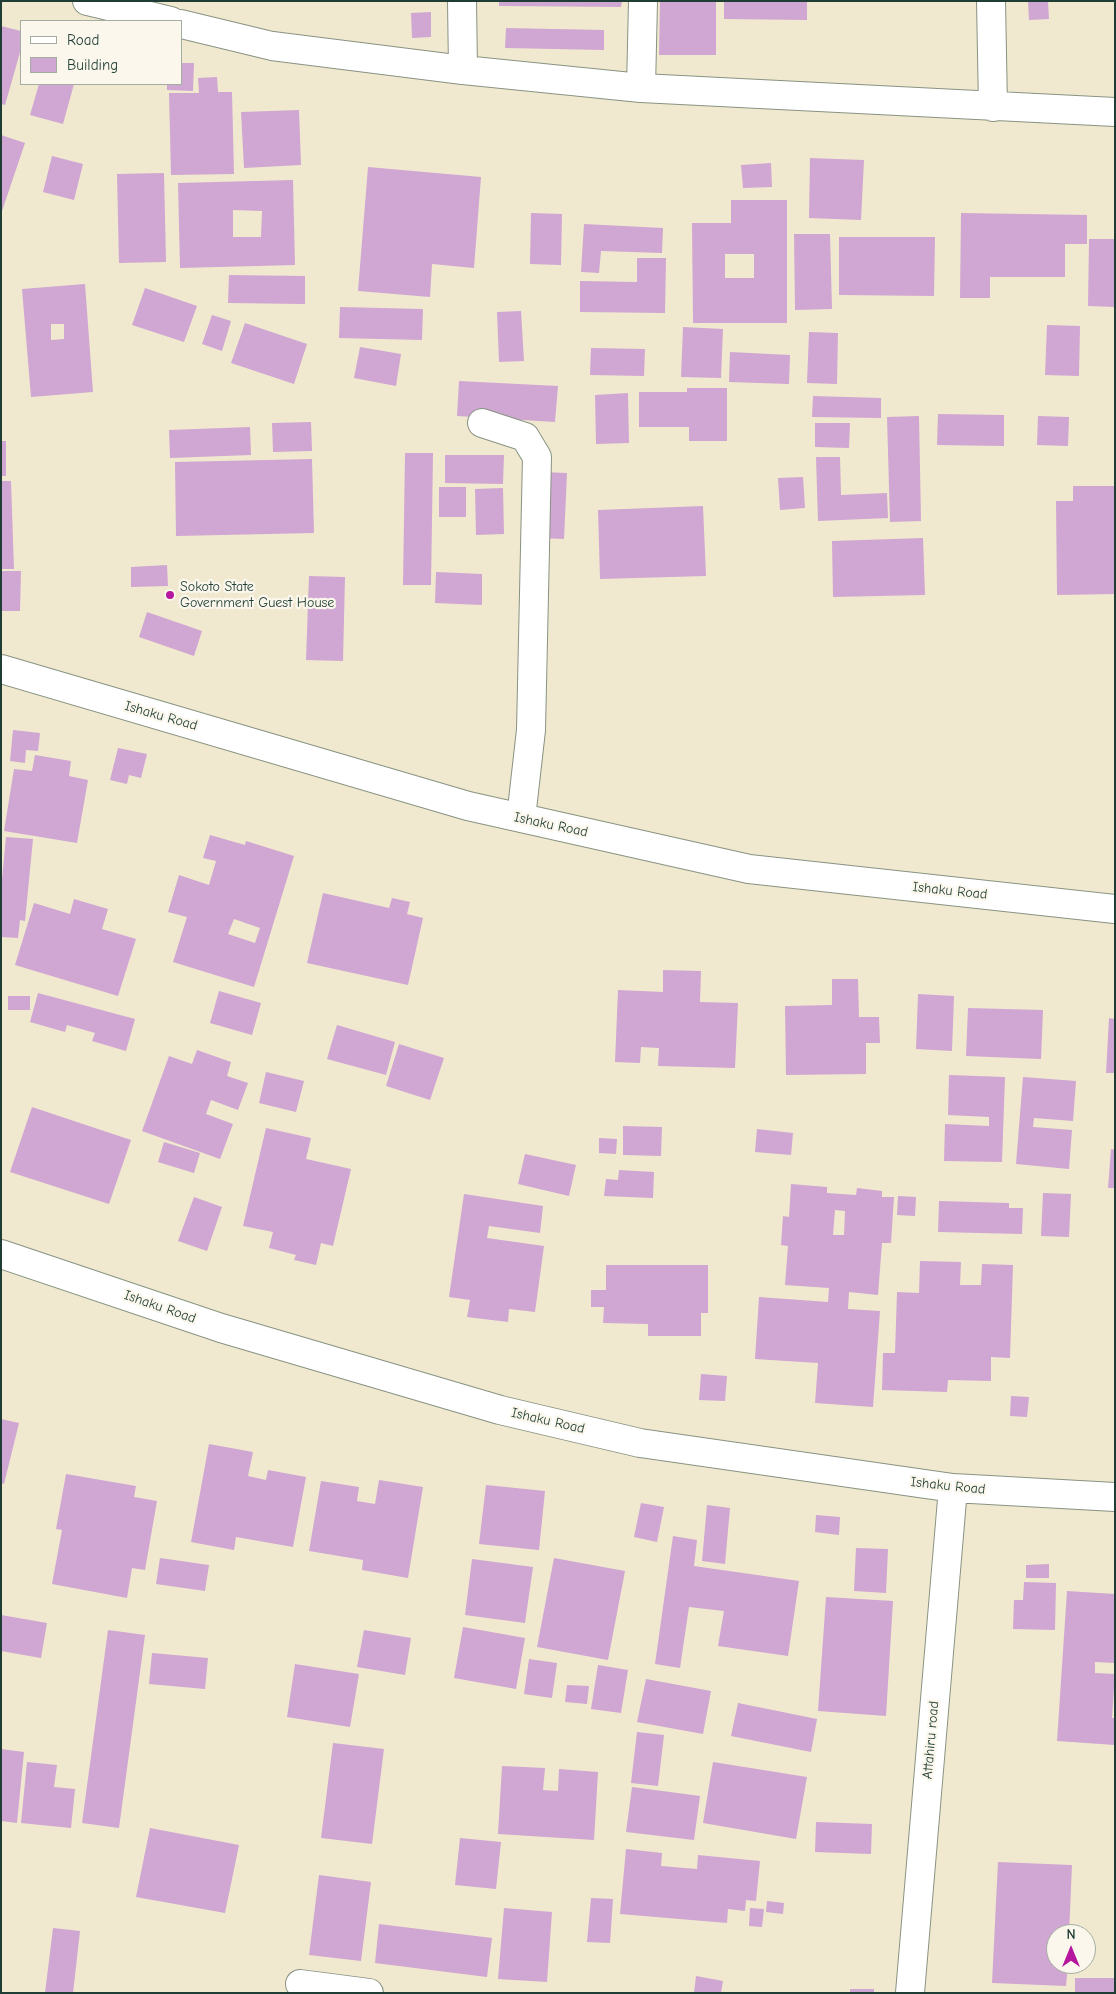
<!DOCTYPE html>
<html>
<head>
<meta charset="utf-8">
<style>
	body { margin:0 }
	#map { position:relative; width:1116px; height:1994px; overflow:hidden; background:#f0e9cf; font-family:"Comic Neue",sans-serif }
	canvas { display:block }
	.frame { position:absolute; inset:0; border:2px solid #1f3d34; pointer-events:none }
	.legend { position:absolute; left:20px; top:20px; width:162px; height:65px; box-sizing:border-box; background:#fbf7ec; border:1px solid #a3ada2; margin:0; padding:6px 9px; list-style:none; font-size:15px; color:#1f3d34 }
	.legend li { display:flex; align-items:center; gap:10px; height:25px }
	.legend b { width:25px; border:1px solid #a3ada2 }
	.north { position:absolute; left:1046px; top:1924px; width:50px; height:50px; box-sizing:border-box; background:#fbf7ec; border:1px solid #a3ada2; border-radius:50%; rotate:0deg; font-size:14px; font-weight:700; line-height:20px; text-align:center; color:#1f3d34 }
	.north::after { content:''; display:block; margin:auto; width:18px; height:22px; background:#b5179e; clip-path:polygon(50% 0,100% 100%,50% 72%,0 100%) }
</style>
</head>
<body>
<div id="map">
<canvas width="1116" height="1994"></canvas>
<div class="frame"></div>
<ul class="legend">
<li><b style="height:6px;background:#fff"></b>Road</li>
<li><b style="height:14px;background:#d0a6d3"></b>Building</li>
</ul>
<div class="north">N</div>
</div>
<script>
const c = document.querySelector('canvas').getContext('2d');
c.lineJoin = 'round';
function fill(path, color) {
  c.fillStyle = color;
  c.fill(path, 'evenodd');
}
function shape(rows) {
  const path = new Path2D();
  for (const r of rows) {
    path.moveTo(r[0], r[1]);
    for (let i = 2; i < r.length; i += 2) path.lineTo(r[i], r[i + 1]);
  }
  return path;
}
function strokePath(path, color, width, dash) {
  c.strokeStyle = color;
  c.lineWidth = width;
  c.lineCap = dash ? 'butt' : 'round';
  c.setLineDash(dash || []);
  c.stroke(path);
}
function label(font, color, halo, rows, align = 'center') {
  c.font = font + ' "Comic Neue",sans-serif';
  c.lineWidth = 4.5;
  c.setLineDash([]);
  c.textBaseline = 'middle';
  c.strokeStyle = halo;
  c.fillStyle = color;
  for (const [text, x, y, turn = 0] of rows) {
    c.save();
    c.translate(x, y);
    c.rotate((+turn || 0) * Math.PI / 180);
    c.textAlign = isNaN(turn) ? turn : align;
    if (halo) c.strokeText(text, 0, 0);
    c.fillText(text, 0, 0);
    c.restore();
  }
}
const building = shape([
	[499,1,622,1,621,7,499,6],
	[660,1,716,1,716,55,659,55],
	[724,1,807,1,807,20,724,19],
	[1028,1,1048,1,1049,19,1029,20],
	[431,12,431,37,412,38,411,13],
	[1,26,21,31,21,49,5,105,1,104],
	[506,28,604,30,604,50,505,48],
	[181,63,194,63,193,91,167,90,167,84,181,84],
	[217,77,218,92,232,92,234,174,171,175,169,93,199,93,198,78],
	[39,84,74,84,63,124,30,115],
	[299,110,301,165,244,168,241,112],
	[1,135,25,143,2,211,1,211],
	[52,156,83,164,74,200,43,192],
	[810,158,864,160,861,220,809,218],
	[771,163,772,187,743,188,741,165],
	[368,167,481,177,474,268,432,264,430,297,358,291],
	[164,173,166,262,119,263,117,174],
	[293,180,295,265,180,268,178,183],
	[233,210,262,211,261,237,233,237],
	[731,200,787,200,787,323,693,323,692,223,731,223],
	[725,254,754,254,754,278,725,278],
	[531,213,562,214,561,265,530,264],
	[961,213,1087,215,1087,244,1065,244,1065,277,990,277,990,298,960,298],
	[584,224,663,228,662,253,601,251,599,273,581,272],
	[794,234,830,234,832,309,795,310],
	[839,237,935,237,934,296,839,295],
	[1089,239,1115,239,1115,307,1088,306],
	[637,258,666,258,665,313,580,312,580,281,637,282],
	[229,275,305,276,305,304,228,303],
	[85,284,93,392,31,397,22,289],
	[51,324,64,324,64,339,51,340],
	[145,288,197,306,184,342,132,325],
	[340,307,423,309,422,340,339,338],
	[521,311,524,361,499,362,497,312],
	[212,315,231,321,222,351,202,344],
	[245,323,307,344,294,384,231,363],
	[1047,325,1080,326,1079,376,1045,375],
	[683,327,723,329,721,378,681,377],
	[809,332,838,333,837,384,807,383],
	[360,347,401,354,396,386,354,378],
	[591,348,645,349,644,376,590,375],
	[730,352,790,355,789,384,729,382],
	[459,381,558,386,555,422,457,416],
	[687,388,727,388,727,441,689,441,689,427,639,427,639,392,687,392],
	[628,393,629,443,596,444,595,395],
	[813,396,881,398,881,418,812,417],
	[938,414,1004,415,1004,446,937,445],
	[919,416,921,521,890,522,887,417],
	[1038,416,1069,417,1068,446,1037,445],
	[311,422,312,451,273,452,272,423],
	[815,423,850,423,849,448,815,447],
	[250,427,251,455,170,458,169,430],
	[1,441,6,441,6,476,1,476],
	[405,453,433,453,431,585,403,585],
	[445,455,504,455,503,484,445,483],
	[816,457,840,457,841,495,887,493,888,518,818,521],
	[312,459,314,533,176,536,175,462],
	[541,472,567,473,564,539,539,538],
	[803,477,805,508,780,510,778,478],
	[1,481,11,481,14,569,1,569],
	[1073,486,1115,486,1115,594,1057,595,1056,501,1073,501],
	[439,487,466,487,466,517,439,517],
	[503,488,504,534,476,535,475,489],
	[703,506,706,576,600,579,598,510],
	[923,538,925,595,833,597,832,541],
	[167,565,168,586,131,587,131,567],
	[1,571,21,571,20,611,1,611],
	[436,572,482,574,482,605,435,603],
	[309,576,345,577,343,661,306,660],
	[147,612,202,631,194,656,139,637],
	[13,730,40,733,38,751,26,750,25,763,10,761],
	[118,748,147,754,141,778,129,775,127,784,110,780],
	[35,755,71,761,69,776,88,780,77,843,4,831,14,769,32,771],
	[210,835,245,845,246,841,294,856,254,987,173,962,187,917,168,912,179,875,209,885,216,861,203,858],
	[234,919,260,928,255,943,228,934],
	[6,837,33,839,25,921,20,920,18,938,1,937,1,890],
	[323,893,389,908,392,898,410,902,407,914,423,918,408,985,307,963],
	[74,899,108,909,102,929,136,939,118,996,15,965,34,903,70,914],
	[663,970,701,971,700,1002,738,1003,735,1068,658,1066,659,1048,641,1047,640,1063,615,1062,618,990,663,992],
	[832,979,858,979,859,1017,879,1017,880,1043,866,1043,866,1074,786,1075,785,1006,832,1005],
	[219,991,261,1003,252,1035,210,1023],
	[38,993,135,1019,126,1051,92,1041,95,1033,67,1025,65,1032,30,1022],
	[918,994,954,996,952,1051,916,1049],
	[8,996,30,996,30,1010,8,1010],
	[968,1008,1043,1010,1041,1059,966,1056],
	[1109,1018,1115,1019,1115,1073,1106,1073],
	[337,1025,395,1042,386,1075,327,1059],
	[399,1044,444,1058,430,1100,386,1086],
	[197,1050,231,1062,227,1076,248,1083,238,1110,211,1100,206,1114,233,1124,220,1159,142,1131,169,1056,192,1064],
	[266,1072,304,1081,296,1112,259,1103],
	[949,1075,1005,1077,1002,1162,944,1161,945,1124,989,1126,989,1117,948,1115],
	[1023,1077,1076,1081,1073,1121,1034,1118,1033,1127,1072,1130,1069,1169,1016,1164],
	[32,1107,131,1140,109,1204,10,1172],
	[623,1126,662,1127,661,1156,623,1155],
	[266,1128,311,1138,306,1159,351,1169,333,1246,321,1243,316,1265,294,1260,296,1255,269,1248,273,1232,243,1226],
	[757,1129,793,1133,791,1155,755,1152],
	[599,1138,617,1139,616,1154,599,1153],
	[164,1142,200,1153,194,1173,158,1162],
	[1111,1149,1115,1150,1115,1188,1108,1188],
	[525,1154,576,1165,569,1196,518,1184],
	[619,1170,654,1172,653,1198,604,1196,606,1179,618,1180],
	[791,1184,827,1187,827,1193,856,1195,857,1188,882,1191,882,1197,894,1197,891,1243,882,1243,878,1295,849,1292,848,1309,880,1311,873,1407,815,1403,818,1363,755,1359,759,1297,828,1302,829,1288,785,1285,788,1246,781,1245,783,1216,789,1217],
	[835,1210,845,1211,844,1235,833,1235],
	[1043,1193,1071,1194,1069,1237,1041,1236],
	[464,1194,543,1206,540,1233,489,1226,487,1238,544,1246,535,1312,509,1309,508,1322,467,1317,470,1300,449,1297],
	[898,1196,916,1197,915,1216,897,1215],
	[194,1197,222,1207,207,1251,178,1241],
	[939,1201,1009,1203,1009,1208,1023,1208,1022,1234,938,1232],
	[920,1261,961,1262,960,1285,981,1285,982,1264,1013,1265,1010,1358,991,1357,991,1381,948,1380,947,1392,882,1390,883,1353,895,1353,897,1292,919,1293],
	[606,1265,708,1265,708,1313,701,1313,701,1336,648,1336,648,1324,603,1323,604,1307,591,1307,591,1290,606,1290],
	[701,1374,727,1376,725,1401,699,1400],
	[1011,1396,1029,1397,1027,1417,1010,1416],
	[1,1419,19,1423,4,1484,1,1483],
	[209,1444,253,1452,248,1476,266,1480,268,1470,306,1477,293,1547,236,1537,234,1550,191,1542],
	[66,1474,136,1486,134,1497,157,1501,145,1570,132,1568,127,1598,52,1584,62,1530,56,1529],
	[379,1480,423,1487,408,1578,362,1570,363,1560,309,1551,321,1481,359,1487,357,1501,375,1504],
	[486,1485,545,1491,539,1550,479,1544],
	[641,1503,664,1507,657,1542,634,1537],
	[707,1505,730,1508,725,1564,702,1561],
	[816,1515,840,1517,839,1535,815,1532],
	[673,1536,697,1540,694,1566,799,1581,788,1656,718,1646,724,1611,689,1607,680,1668,655,1664],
	[856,1548,888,1549,886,1593,854,1591],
	[160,1558,209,1565,205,1591,156,1584],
	[554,1558,625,1571,608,1660,537,1647],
	[472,1559,533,1567,525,1623,465,1615],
	[1049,1564,1049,1578,1026,1578,1026,1565],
	[1024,1582,1056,1583,1055,1630,1013,1629,1014,1600,1023,1600],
	[1067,1591,1115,1594,1115,1663,1095,1662,1095,1673,1115,1674,1112,1718,1115,1718,1115,1745,1057,1741],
	[826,1597,893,1601,886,1716,818,1711],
	[1,1615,47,1623,41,1658,1,1651],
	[463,1627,525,1638,516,1689,454,1678],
	[108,1630,145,1635,119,1828,82,1823],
	[364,1630,411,1638,405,1675,357,1667],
	[152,1653,208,1658,205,1689,149,1684],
	[529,1659,557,1663,552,1698,524,1694],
	[295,1664,359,1674,350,1727,287,1717],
	[598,1665,628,1670,621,1713,591,1709],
	[646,1679,711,1691,703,1734,637,1722],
	[567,1685,589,1686,587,1704,565,1702],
	[738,1703,817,1719,811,1752,731,1736],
	[637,1732,664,1735,658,1786,631,1783],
	[333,1743,384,1749,372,1844,321,1838],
	[1,1749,24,1752,17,1823,1,1821],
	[27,1762,57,1765,54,1787,75,1789,71,1828,21,1823],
	[713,1762,807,1777,796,1839,703,1823],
	[502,1766,545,1768,543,1790,558,1791,559,1769,598,1772,594,1840,498,1834],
	[632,1787,700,1796,694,1840,626,1832],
	[816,1822,872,1824,871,1854,815,1852],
	[150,1828,239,1845,225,1913,136,1897],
	[460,1838,501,1842,496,1889,455,1885],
	[626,1849,662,1853,661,1866,697,1869,698,1855,760,1861,756,1901,746,1900,745,1911,728,1909,727,1923,620,1914],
	[998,1862,1072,1865,1069,1934,1056,1934,1056,1964,1068,1964,1066,1986,992,1983],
	[319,1875,371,1882,361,1961,309,1955],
	[591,1898,613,1899,610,1943,587,1942],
	[767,1901,784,1903,783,1914,766,1912],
	[504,1908,552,1912,547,1982,498,1979],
	[750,1908,764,1909,762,1927,749,1926],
	[379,1924,492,1938,487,1977,375,1963],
	[53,1928,80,1931,73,1993,45,1993],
	[696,1976,723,1981,721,1993,694,1993],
	[1075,1978,1115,1978,1115,1993,1075,1993],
	[850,1989,874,1989,874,1993,850,1993]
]);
const minor = shape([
	[87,1,171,21],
	[462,1,463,70],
	[991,1,993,107],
	[181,24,272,46,463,70,641,88,1115,112],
	[641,88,643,1],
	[482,423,525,437,537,457,531,730,521,818],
	[1,669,468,806,749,869,1115,909],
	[1,1254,221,1328,500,1410,640,1443,953,1488,1115,1497],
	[300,1984,369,1993],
	[910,1993,953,1488]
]);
const markers = [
	[170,595,5,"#b5179e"]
];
const poiNames = [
	["Sokoto State",180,587],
	["Government Guest House",180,603]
];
const streetNames = [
	["Ishaku Road",161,716,16],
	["Ishaku Road",551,825,12],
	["Ishaku Road",950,891,6],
	["Ishaku Road",160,1307,19],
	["Ishaku Road",548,1421,13],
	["Ishaku Road",948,1486,6],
	["Attahiru road",931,1740,-85]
];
fill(building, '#d0a6d3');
strokePath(minor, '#889382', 30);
strokePath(minor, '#fff', 28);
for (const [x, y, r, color] of markers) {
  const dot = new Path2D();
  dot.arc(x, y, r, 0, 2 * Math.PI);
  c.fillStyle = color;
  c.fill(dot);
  strokePath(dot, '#fbf7ec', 2);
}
label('14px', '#1f3d34', '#fbf7ec', poiNames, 'left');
label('14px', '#1f3d34', '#fbf7ec', streetNames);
</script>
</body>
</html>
